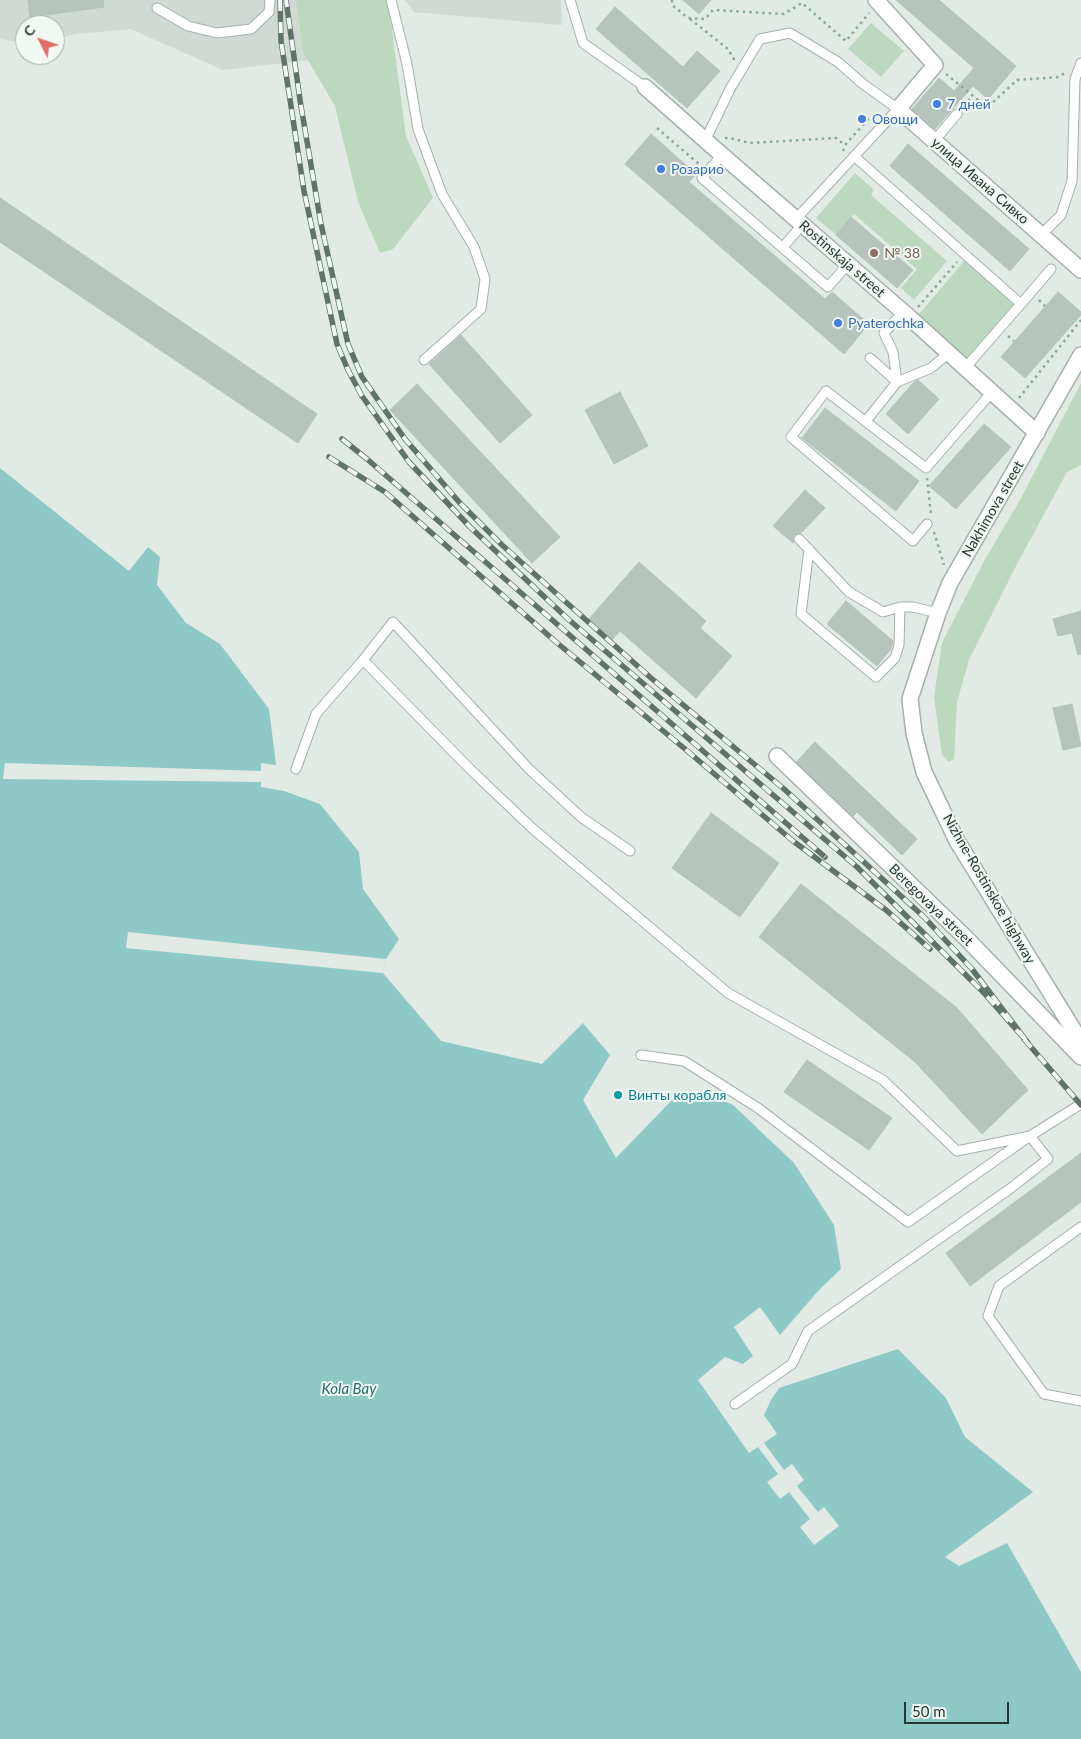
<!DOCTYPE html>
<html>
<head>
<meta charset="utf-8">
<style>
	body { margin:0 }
	#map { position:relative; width:1081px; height:1739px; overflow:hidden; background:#e1eae4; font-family:Lato,sans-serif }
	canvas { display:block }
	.north { position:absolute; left:15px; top:15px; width:50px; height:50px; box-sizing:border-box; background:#f1f7f3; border:1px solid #9faba5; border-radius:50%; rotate:311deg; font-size:14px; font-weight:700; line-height:20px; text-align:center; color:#24382f }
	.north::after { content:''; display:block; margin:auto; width:18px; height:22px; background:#e16e68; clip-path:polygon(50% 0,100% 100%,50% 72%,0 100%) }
	.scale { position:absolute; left:904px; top:1702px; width:105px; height:22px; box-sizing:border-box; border:2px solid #24382f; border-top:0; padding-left:6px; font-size:15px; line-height:18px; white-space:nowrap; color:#24382f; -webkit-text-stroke:4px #f1f7f3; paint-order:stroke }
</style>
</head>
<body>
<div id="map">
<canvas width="1081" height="1739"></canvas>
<div class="north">С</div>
<div class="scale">50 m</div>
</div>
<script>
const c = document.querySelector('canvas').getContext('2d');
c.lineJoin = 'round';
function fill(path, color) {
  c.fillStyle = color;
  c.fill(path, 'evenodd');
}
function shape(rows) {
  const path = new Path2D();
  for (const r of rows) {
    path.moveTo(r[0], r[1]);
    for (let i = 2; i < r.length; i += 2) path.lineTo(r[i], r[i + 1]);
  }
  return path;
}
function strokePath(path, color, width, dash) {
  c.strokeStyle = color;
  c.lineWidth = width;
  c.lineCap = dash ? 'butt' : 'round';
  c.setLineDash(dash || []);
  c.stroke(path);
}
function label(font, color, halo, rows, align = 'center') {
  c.font = font + ' Lato,sans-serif';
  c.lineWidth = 4;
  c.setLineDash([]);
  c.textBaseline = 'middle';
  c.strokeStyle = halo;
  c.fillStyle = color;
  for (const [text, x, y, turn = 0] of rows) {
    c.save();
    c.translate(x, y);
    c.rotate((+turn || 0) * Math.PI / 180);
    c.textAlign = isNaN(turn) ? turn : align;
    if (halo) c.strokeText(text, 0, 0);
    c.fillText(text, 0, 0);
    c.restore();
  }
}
const built = shape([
	[0,0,388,0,394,50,223,70,131,29,76,34,55,39,55,25,25,25,25,43,0,39],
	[405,0,561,0,562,25,414,12]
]);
const green = shape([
	[296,0,388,0,406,136,433,198,393,249,380,253,358,202,335,106,303,52],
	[871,23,904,51,881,77,848,49],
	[855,173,874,190,871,195,947,261,914,300,901,288,917,269,854,214,836,235,816,218],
	[964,261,1016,304,967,360,916,318],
	[1081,383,1081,465,1067,472,1017,564,969,660,957,702,954,759,949,762,942,755,934,697,942,643,984,561,1020,500]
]);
const water = shape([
	[0,468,129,571,148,547,160,557,157,585,186,623,220,644,269,709,276,765,261,763,261,787,284,791,320,804,359,852,363,889,399,939,386,959,383,973,441,1041,542,1064,583,1023,610,1055,583,1100,616,1158,672,1100,708,1093,733,1105,794,1163,834,1225,841,1269,819,1290,780,1335,760,1307,734,1327,753,1356,743,1364,725,1357,698,1380,749,1453,777,1434,764,1415,771,1400,779,1388,898,1349,946,1398,965,1437,1033,1492,945,1557,959,1566,1007,1543,1081,1672,1081,1739,0,1739]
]);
const pier = shape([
	[5,763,261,771,261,782,3,779],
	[128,932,386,959,383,973,126,948],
	[764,1443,784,1470,792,1464,804,1480,797,1486,818,1512,824,1507,839,1526,814,1545,800,1527,810,1519,789,1492,780,1499,767,1482,778,1474,758,1447]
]);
const building = shape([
	[28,0,103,0,104,7,30,17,28,0],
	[683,0,711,0,699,14,683,0],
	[896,0,939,0,1016,66,988,99,973,86,935,129,912,109,939,78,954,91,974,68,896,0],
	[615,7,683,67,697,51,720,71,687,108,596,29,615,7],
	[651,134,696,174,689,182,825,299,832,292,869,324,844,354,625,164,651,134],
	[908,144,1029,249,1010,271,890,166,908,144],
	[0,198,317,414,298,443,0,242,0,198],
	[851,217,913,270,897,288,836,235,851,217],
	[1058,292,1081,312,1081,315,1025,378,1001,357,1058,292],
	[461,335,532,415,500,443,429,364,461,335],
	[918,380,939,399,908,434,886,414,914,382,918,380],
	[417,384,560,537,532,563,390,410,417,384],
	[620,392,648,446,614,464,585,410,620,392],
	[825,408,919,481,896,511,802,438,825,408],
	[984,424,1011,447,956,509,929,486,984,424],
	[805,490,825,508,801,533,794,535,793,543,773,526,805,490],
	[639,562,706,621,700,628,732,656,696,698,620,631,612,640,588,620,639,562],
	[846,601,893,641,891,649,877,666,827,624,846,601],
	[1081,611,1081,654,1078,655,1072,633,1058,636,1053,619,1081,611],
	[1072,704,1081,746,1063,750,1053,708,1072,704],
	[815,742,917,839,902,855,857,812,853,816,796,762,815,742],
	[711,813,779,863,740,917,672,868,711,813],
	[801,884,957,1008,1028,1090,982,1134,915,1062,759,937,801,884],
	[807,1060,892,1118,869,1150,784,1092,807,1060],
	[1081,1153,1081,1202,970,1286,946,1253,1081,1153]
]);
const path = shape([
	[672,0,672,5,688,18,705,19,713,10,784,14,802,3,846,41,869,13],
	[690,19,728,49,735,61],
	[946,74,978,100,990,105,1017,80,1059,77,1066,72],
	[964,106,972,96],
	[657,128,700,165],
	[725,138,730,138,750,143,836,138,845,145],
	[843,151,845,145,870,117,875,120],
	[1039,300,1045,306],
	[918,307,957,262],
	[1008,336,1014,341],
	[1019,398,1081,320],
	[927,478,931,515],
	[934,532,944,565]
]);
const service = shape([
	[391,0,407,64,418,129,442,194,474,247,485,279,481,309,424,360],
	[570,0,583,43,645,87],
	[157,8,188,26,217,33,251,29,269,12,270,0],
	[705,141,730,89,760,39,790,33,838,62,863,84,898,109,796,219],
	[934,141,957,114],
	[722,155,702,178,828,287,848,264],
	[854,156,1021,304,965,368],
	[1041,235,1061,215,1072,181,1075,79,1081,63],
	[783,247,802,225],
	[1021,304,1051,269],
	[870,358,897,382],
	[897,382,893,352,884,333,903,312],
	[866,421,897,382,931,368,949,353],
	[927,524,913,541,791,437,826,391,926,468,992,392],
	[799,539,849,592,883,612,900,607,913,607,938,613],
	[809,549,801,614,876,677,895,658,899,645,900,607],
	[363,660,393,622,529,769,581,817,630,851],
	[296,769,316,714,363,660,471,770,533,829,728,993,883,1080,957,1151,1030,1136,1048,1159,1011,1188,808,1331,792,1364,735,1404],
	[641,1055,684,1061,758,1108,908,1222,1030,1136,1081,1104],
	[1081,1227,999,1286,988,1316,1044,1394,1081,1401]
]);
const minor = shape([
	[876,0,935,65,898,109,1081,270],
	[645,87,722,155,909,317,1037,433],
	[777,756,967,939,1081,1057]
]);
const tertiary = shape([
	[1081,355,950,583,938,613,910,699,914,733,924,772,957,841,1081,1042]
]);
const rail = shape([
	[280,0,281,41,304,191,337,344,348,370,362,396,409,462,470,527,568,619,857,867,984,993,1028,1043,972,969,924,917,784,789,651,678,502,545,459,502,405,439,362,377,348,344,321,224,300,100,286,0],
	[342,439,367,459,825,857],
	[329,457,385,492,556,642,685,749,793,841,886,910,930,949],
	[1024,1039,1081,1105]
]);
const markers = [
	[937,104,5,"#3f7fe0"],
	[862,119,5,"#3f7fe0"],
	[661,169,5,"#3f7fe0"],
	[874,253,5,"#8d6e63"],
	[838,323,5,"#3f7fe0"],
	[618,1095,5,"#0f9aa8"]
];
const shopNames = [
	["7 дней",947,104],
	["Овощи",872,119],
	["Розарио",671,169],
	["Pyaterochka",848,323]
];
const streetNames = [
	["улица Ивана Сивко",980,181,41],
	["Rostinskaja street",842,259,41],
	["Nakhimova street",993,509,-60],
	["Nizhne-Rostinskoe highway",989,889,60],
	["Beregovaya street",931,905,44]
];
const educationNames = [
	["№ 38",884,253]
];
const cultureNames = [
	["Винты корабля",628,1095]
];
const waterNames = [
	["Kola Bay",349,1389]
];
fill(built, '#d0d9d3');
fill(green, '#bcd9bf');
fill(water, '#8fc9c6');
fill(pier, '#e1eae4');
fill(building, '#b7c4bd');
strokePath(building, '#b4c3ba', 1);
strokePath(service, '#a5b1aa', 11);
strokePath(minor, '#a5b1aa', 18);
strokePath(tertiary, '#a5b1aa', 18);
strokePath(path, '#85aa97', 2.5, [2.5, 4]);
strokePath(service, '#fff', 9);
strokePath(minor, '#fff', 15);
strokePath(tertiary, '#fff', 15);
strokePath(rail, '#5e746a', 5.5);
strokePath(rail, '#f1f7f3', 4, [11]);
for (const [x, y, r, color] of markers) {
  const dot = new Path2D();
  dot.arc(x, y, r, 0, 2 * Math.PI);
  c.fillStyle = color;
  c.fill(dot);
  strokePath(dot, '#f1f7f3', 2);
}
label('14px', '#366cbe', '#f1f7f3', shopNames, 'left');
label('14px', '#24382f', '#f1f7f3', streetNames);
label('14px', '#785e54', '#f1f7f3', educationNames, 'left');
label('14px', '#0d838f', '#f1f7f3', cultureNames, 'left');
label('italic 15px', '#256d6b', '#f1f7f3', waterNames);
</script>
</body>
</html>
